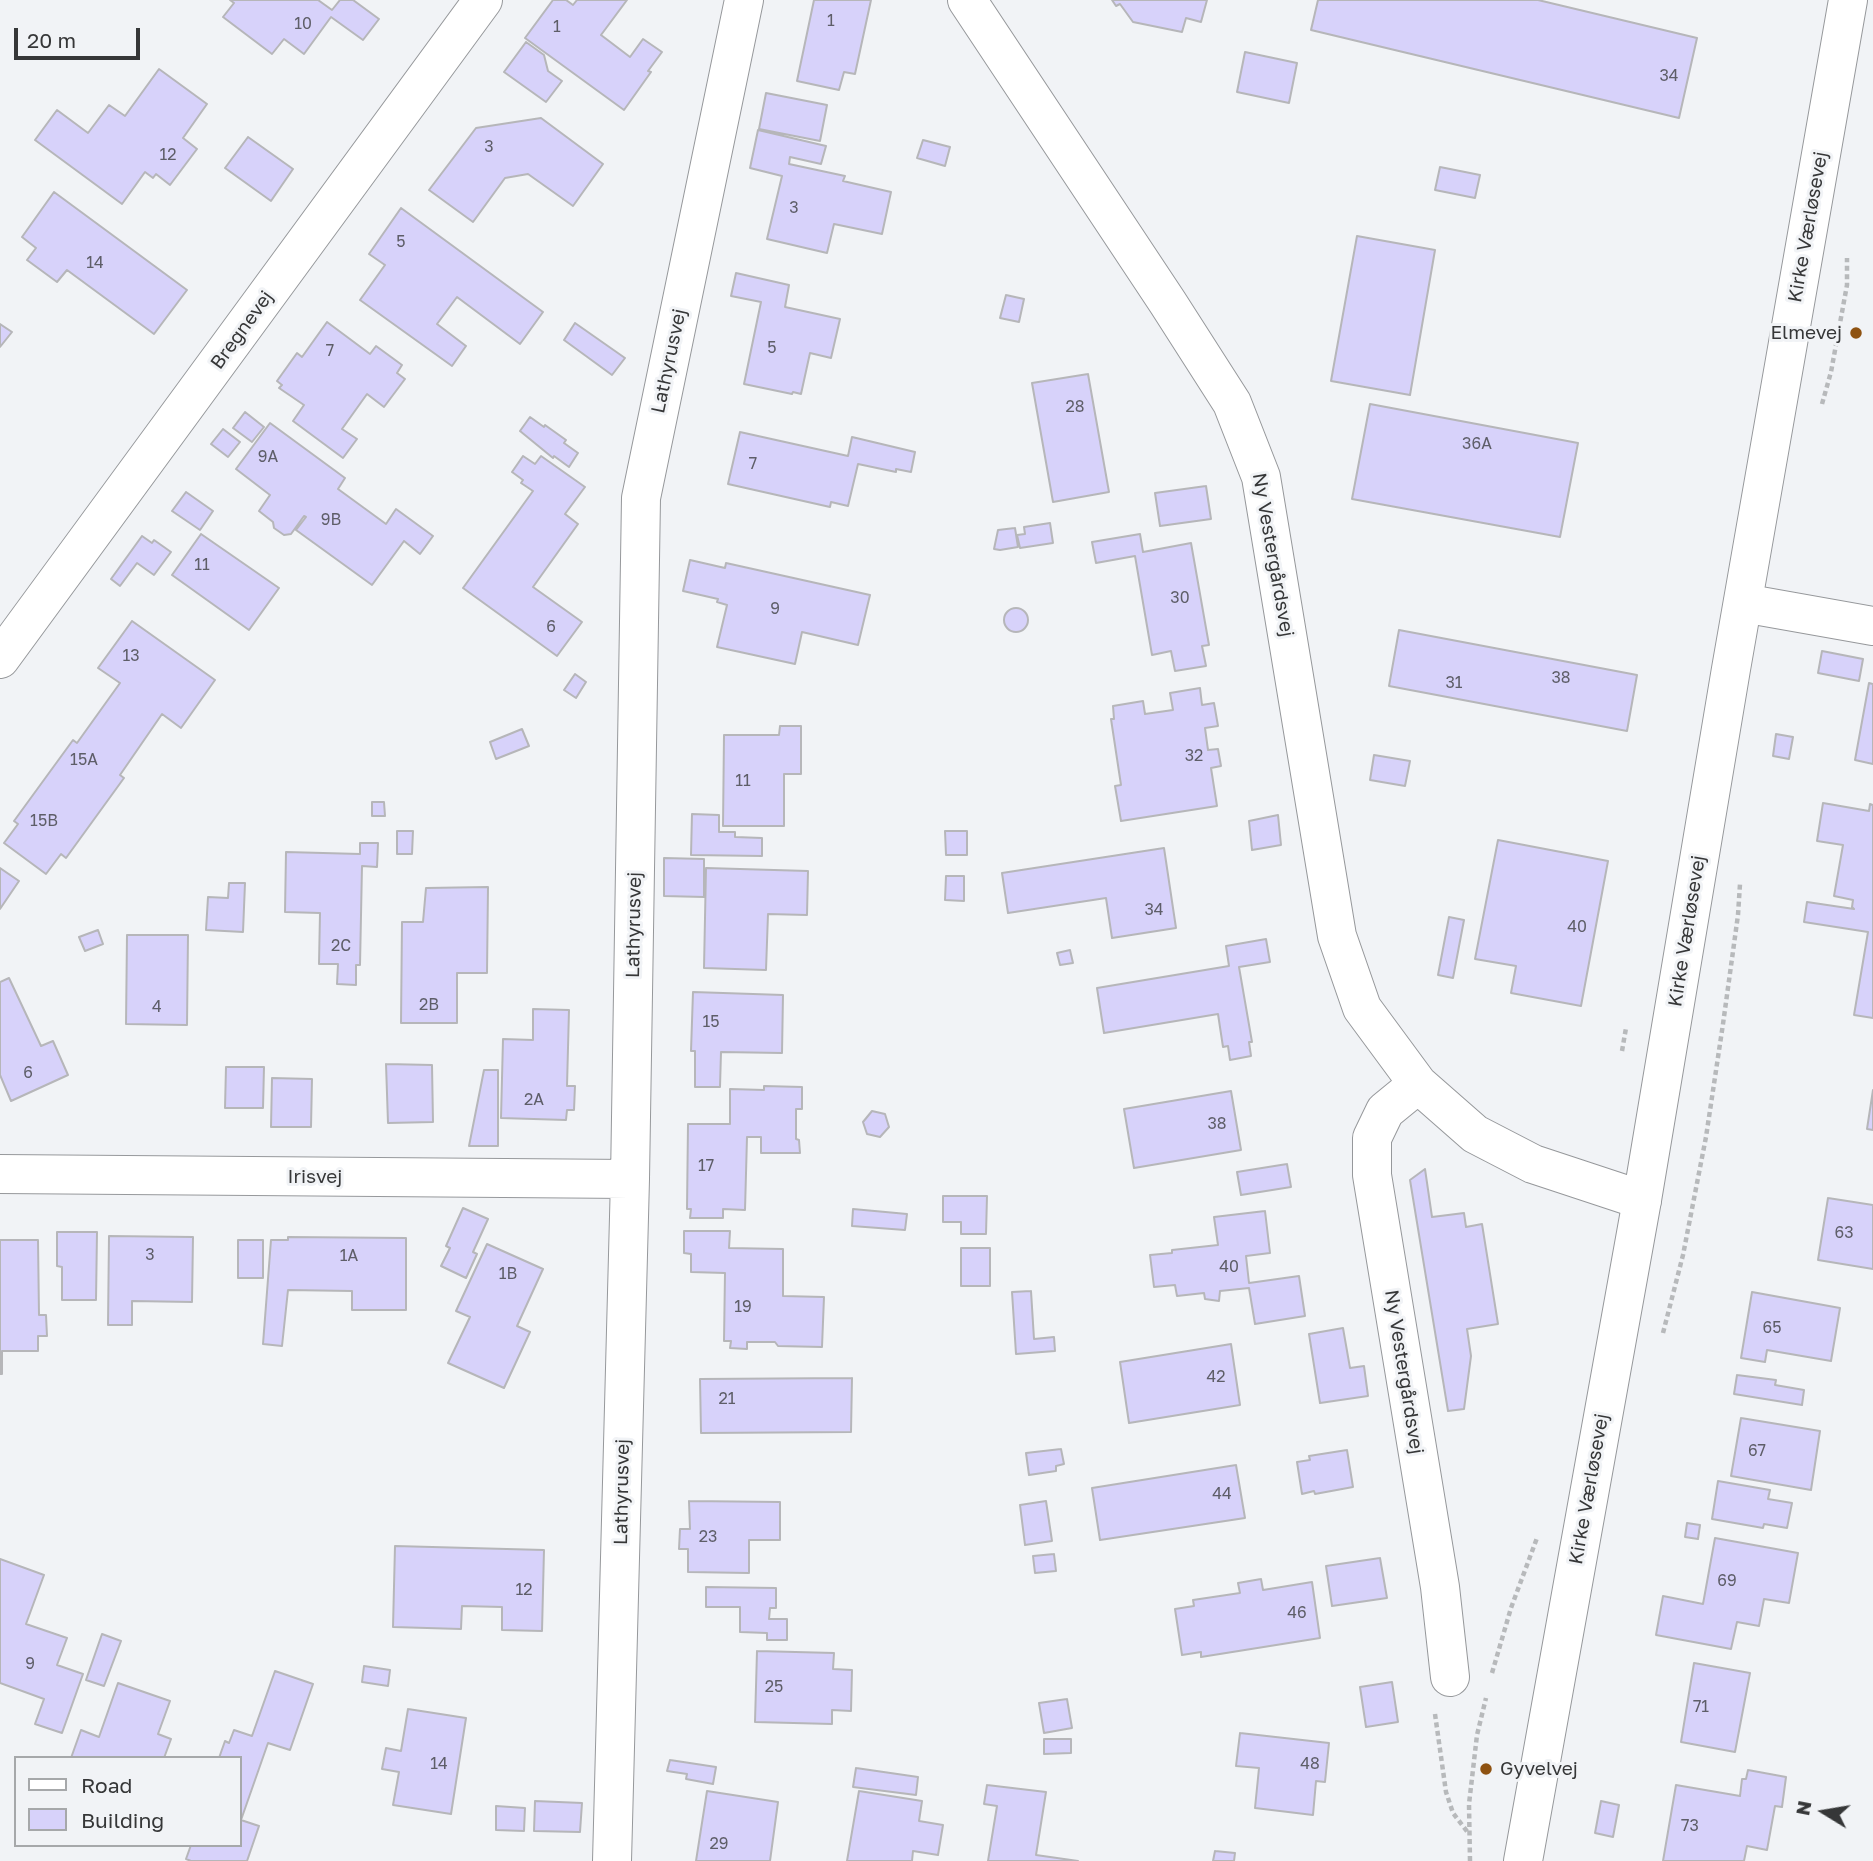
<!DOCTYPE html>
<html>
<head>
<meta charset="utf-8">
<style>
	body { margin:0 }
	#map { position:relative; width:1873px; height:1861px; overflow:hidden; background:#f1f3f6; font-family:"Golos Text",sans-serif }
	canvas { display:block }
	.legend { position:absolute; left:14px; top:1756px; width:228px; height:91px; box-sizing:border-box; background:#f1f3f6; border:2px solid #a6a8aa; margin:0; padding:9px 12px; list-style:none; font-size:21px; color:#363738 }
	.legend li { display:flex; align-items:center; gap:14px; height:35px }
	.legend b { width:35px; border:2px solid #a6a8aa }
	.north { position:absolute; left:1789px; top:1777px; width:70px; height:70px; -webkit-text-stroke:5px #f1f3f6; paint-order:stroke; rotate:281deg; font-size:19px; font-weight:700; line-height:28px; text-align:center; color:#363738 }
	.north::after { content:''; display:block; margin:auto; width:24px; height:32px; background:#363738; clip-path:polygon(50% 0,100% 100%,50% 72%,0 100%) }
	.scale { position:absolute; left:14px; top:28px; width:126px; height:32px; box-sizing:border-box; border:4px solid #363738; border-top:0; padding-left:9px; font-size:21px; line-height:24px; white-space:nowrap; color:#363738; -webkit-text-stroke:5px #f1f3f6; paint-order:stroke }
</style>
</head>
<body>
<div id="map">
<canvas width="1873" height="1861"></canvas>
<ul class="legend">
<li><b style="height:9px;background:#fff"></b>Road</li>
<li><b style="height:19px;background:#d7d2fa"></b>Building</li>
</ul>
<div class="north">N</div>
<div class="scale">20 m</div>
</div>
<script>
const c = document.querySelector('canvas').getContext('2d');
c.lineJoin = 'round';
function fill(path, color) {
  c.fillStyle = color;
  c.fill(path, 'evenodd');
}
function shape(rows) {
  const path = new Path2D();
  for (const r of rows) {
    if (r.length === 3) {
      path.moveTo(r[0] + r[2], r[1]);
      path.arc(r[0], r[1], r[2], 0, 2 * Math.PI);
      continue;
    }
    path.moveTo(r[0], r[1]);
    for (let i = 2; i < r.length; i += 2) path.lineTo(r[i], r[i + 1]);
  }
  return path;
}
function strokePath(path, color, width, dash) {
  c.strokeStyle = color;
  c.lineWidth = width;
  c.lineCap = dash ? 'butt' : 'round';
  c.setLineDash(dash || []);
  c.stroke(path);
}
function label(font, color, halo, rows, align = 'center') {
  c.font = font + ' "Golos Text",sans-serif';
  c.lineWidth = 6;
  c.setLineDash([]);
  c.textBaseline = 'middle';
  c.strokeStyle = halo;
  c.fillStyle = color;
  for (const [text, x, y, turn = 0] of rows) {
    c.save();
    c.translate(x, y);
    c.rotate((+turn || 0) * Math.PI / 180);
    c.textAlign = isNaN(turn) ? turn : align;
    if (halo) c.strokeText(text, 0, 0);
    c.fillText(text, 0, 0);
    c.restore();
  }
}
const building = shape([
	[230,0,318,0,332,10,340,0,353,0,379,19,363,40,331,17,304,54,284,39,272,54,223,17,234,3,230,0],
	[553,0,566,0,573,5,577,0,627,0,601,35,630,57,643,39,662,52,648,71,651,72,624,110,525,38,553,0],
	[814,0,871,0,855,74,844,72,839,90,797,81,814,0],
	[1112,0,1207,0,1201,22,1186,18,1182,32,1133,22,1120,4,1116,6,1112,0],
	[1318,0,1538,0,1697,38,1679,118,1311,30,1318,0],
	[526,42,544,55,548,71,562,81,546,102,504,72,526,42],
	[1245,52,1297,63,1289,103,1237,92,1245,52],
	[159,69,207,104,183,138,197,149,170,185,156,174,153,178,145,172,122,204,35,140,57,110,88,133,109,105,125,116,159,69],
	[766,93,827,105,820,141,759,129,766,93],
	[541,118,603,164,573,206,528,174,505,178,473,222,429,190,476,128,541,118],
	[758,130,826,146,821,164,790,157,789,164,845,176,843,181,891,192,882,234,834,224,827,253,767,239,782,176,750,168,758,130],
	[248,137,293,169,271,201,225,168,248,137],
	[923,140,950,147,945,166,917,158,923,140],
	[1440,167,1480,175,1475,198,1435,190,1440,167],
	[54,192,187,290,154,334,67,270,57,282,27,260,36,248,22,237,54,192],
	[401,208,543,312,520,344,457,297,437,324,466,346,452,366,360,300,385,265,369,254,401,208],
	[1357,236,1435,250,1410,395,1331,381,1357,236],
	[736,273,789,285,785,307,840,319,831,358,810,353,801,394,793,392,792,394,744,384,761,302,731,296,736,273],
	[1006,295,1024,299,1019,322,1000,318,1006,295],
	[327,322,370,354,376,346,402,365,397,373,405,379,384,407,367,394,342,429,357,439,343,458,293,421,304,405,279,388,282,385,277,381,297,353,302,357,327,322],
	[575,323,625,358,612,375,564,340,575,323],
	[0,324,12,332,0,347,0,324],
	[1088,374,1109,492,1053,502,1032,383,1088,374],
	[1370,404,1578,443,1560,537,1352,499,1370,404],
	[245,412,264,427,252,442,233,428,245,412],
	[530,417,544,427,545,425,566,440,564,443,578,453,569,467,554,456,553,458,520,431,530,417],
	[270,423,345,478,338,489,386,524,396,509,433,536,420,554,404,541,372,585,296,530,306,517,304,516,291,534,284,535,274,528,273,522,259,511,270,495,236,469,270,423],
	[223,429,240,442,228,457,211,444,223,429],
	[740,432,848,456,852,437,915,452,911,472,896,469,896,472,858,464,848,506,831,502,830,507,728,484,740,432],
	[523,456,535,464,541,456,585,487,565,514,578,524,533,587,582,622,557,656,463,588,533,491,521,483,523,480,512,472,523,456],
	[1206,486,1211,519,1160,526,1155,493,1206,486],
	[186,492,213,511,200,530,172,511,186,492],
	[1050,523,1053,543,1020,548,1017,535,1025,534,1024,527,1050,523],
	[1015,528,1018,547,1000,550,994,549,998,530,1015,528],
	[201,534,279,588,249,630,172,575,201,534],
	[1140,534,1143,552,1191,543,1209,645,1202,646,1206,666,1175,671,1171,651,1152,655,1135,556,1096,563,1092,542,1140,534],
	[142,536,152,543,154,540,171,552,154,575,137,563,120,586,111,579,142,536],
	[690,560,725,568,726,563,870,595,858,645,802,632,795,664,717,647,727,605,717,602,718,599,683,591,690,560],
	[1016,620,12],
	[132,621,215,680,181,728,162,714,120,775,124,778,66,858,61,854,46,874,4,843,18,824,14,821,73,740,77,743,120,683,98,668,132,621],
	[1399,630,1637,675,1627,731,1389,686,1399,630],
	[1822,651,1863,659,1859,681,1818,673,1822,651],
	[575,674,586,682,576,698,564,690,575,674],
	[1869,683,1873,684,1873,764,1855,760,1869,683],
	[1200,688,1202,705,1214,703,1218,726,1205,728,1208,750,1218,749,1221,766,1211,768,1217,806,1121,821,1115,786,1121,785,1111,719,1114,719,1113,706,1143,701,1145,714,1173,710,1170,693,1200,688],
	[780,726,801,726,801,774,784,774,784,826,723,826,724,735,779,735,780,726],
	[522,729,529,746,496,759,490,742,522,729],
	[1776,734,1793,737,1789,759,1773,756,1776,734],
	[1374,755,1410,761,1405,786,1370,780,1374,755],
	[372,802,384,802,385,816,372,816,372,802],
	[1823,803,1869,811,1870,804,1873,805,1873,1018,1854,1015,1868,932,1804,922,1807,902,1854,909,1852,907,1853,900,1834,896,1843,845,1817,841,1823,803],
	[692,814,719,815,719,832,735,832,735,837,762,838,762,856,691,855,692,814],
	[1278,815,1281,845,1252,850,1249,821,1278,815],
	[397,831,413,831,412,854,397,854,397,831],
	[945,831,967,831,967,855,946,855,945,831],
	[1498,840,1608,861,1581,1006,1511,993,1516,966,1475,959,1498,840],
	[360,843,378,843,377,867,362,866,360,965,356,965,356,985,337,984,338,964,319,964,320,913,285,912,286,852,360,854,360,843],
	[1164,848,1176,928,1112,938,1106,898,1008,913,1002,873,1164,848],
	[664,858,704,859,704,897,664,896,664,858],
	[0,868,19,881,0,909,0,868],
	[706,868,808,871,807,915,768,914,766,970,704,968,706,868],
	[946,876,964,876,964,901,945,900,946,876],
	[229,883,245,883,243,932,206,930,208,897,228,898,229,883],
	[488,887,487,973,457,973,457,1023,401,1023,402,922,423,922,426,888,488,887],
	[1449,917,1464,920,1453,978,1438,975,1449,917],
	[98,930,103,944,85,951,79,937,98,930],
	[127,935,188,935,187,1025,126,1024,127,935],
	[1266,939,1270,962,1239,967,1252,1042,1249,1042,1251,1056,1230,1060,1228,1046,1223,1047,1218,1014,1104,1033,1097,988,1229,966,1226,946,1266,939],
	[1070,950,1073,963,1060,965,1057,953,1070,950],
	[9,978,41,1046,53,1041,68,1075,11,1101,0,1075,0,982,9,978],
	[693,992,783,995,782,1053,721,1052,720,1087,695,1087,695,1051,691,1051,693,992],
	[533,1009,569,1010,567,1086,575,1086,574,1110,567,1110,566,1120,501,1118,503,1039,533,1040,533,1009],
	[386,1064,432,1065,433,1122,388,1123,386,1064],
	[226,1067,264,1067,263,1108,225,1108,226,1067],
	[484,1070,498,1070,498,1146,469,1146,484,1070],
	[272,1078,312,1079,311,1127,271,1127,272,1078],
	[764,1086,802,1087,802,1109,796,1109,796,1139,799,1140,800,1153,761,1153,761,1137,747,1137,745,1210,723,1209,723,1218,690,1218,691,1209,687,1209,688,1124,730,1124,730,1089,764,1090,764,1086],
	[1873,1090,1873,1130,1867,1129,1873,1090],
	[1231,1091,1241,1150,1134,1168,1124,1109,1231,1091],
	[872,1111,885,1114,889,1127,880,1137,867,1134,863,1122,872,1111],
	[1287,1164,1291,1187,1241,1195,1237,1172,1287,1164],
	[1425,1169,1432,1217,1464,1213,1466,1227,1482,1224,1498,1324,1467,1329,1471,1356,1464,1409,1448,1411,1410,1180,1425,1169],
	[943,1196,987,1196,986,1234,961,1234,961,1222,943,1222,943,1196],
	[1828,1198,1873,1205,1873,1269,1818,1260,1828,1198],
	[463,1208,488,1219,473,1252,477,1254,466,1278,441,1266,450,1248,446,1246,463,1208],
	[853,1209,907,1214,905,1230,852,1226,853,1209],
	[1265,1211,1270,1253,1246,1256,1249,1283,1299,1276,1305,1316,1255,1324,1249,1288,1220,1291,1219,1301,1205,1299,1204,1293,1177,1296,1175,1285,1154,1287,1150,1255,1172,1253,1172,1250,1218,1245,1214,1217,1265,1211],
	[684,1231,730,1231,729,1248,783,1249,783,1296,824,1297,822,1347,778,1346,775,1342,747,1342,747,1349,730,1348,731,1341,724,1341,725,1273,691,1272,691,1254,684,1253,684,1231],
	[57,1232,97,1232,96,1300,62,1300,62,1267,57,1266,57,1232],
	[109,1236,193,1237,192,1302,132,1301,132,1325,108,1325,109,1236],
	[288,1237,406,1238,406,1310,352,1310,352,1291,288,1290,282,1346,263,1344,271,1240,288,1240,288,1237],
	[0,1240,38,1240,39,1315,46,1315,47,1336,38,1336,38,1351,2,1351,2,1374,0,1374,0,1240],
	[238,1240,263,1240,263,1278,238,1278,238,1240],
	[487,1244,543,1269,517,1326,530,1332,504,1388,448,1363,470,1317,456,1311,487,1244],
	[961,1248,990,1248,990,1286,961,1286,961,1248],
	[1031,1291,1034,1339,1054,1337,1055,1351,1016,1354,1012,1292,1031,1291],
	[1752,1292,1840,1308,1831,1361,1767,1350,1765,1362,1741,1358,1752,1292],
	[1343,1328,1350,1368,1364,1366,1368,1396,1320,1403,1309,1334,1343,1328],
	[1231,1344,1240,1405,1129,1423,1120,1362,1231,1344],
	[1737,1375,1776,1380,1775,1385,1804,1390,1802,1405,1734,1394,1737,1375],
	[852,1378,851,1432,701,1433,700,1379,852,1378],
	[1741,1418,1820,1431,1811,1490,1731,1476,1741,1418],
	[1061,1449,1064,1464,1056,1466,1056,1471,1029,1475,1026,1453,1061,1449],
	[1347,1450,1353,1487,1315,1494,1314,1491,1302,1494,1297,1462,1310,1460,1309,1456,1347,1450],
	[1236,1465,1245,1518,1100,1540,1092,1488,1236,1465],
	[1718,1481,1770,1490,1768,1499,1792,1503,1787,1528,1764,1524,1763,1528,1712,1519,1718,1481],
	[689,1501,780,1502,780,1540,749,1540,749,1573,688,1572,688,1549,679,1549,680,1529,690,1529,689,1501],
	[1046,1501,1052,1541,1025,1545,1020,1505,1046,1501],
	[1687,1523,1700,1525,1698,1539,1685,1537,1687,1523],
	[1715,1538,1798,1553,1789,1603,1764,1599,1759,1626,1737,1622,1731,1649,1656,1635,1663,1596,1703,1604,1715,1538],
	[395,1546,544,1550,542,1631,502,1630,502,1607,462,1606,461,1629,393,1627,395,1546],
	[1054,1554,1056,1571,1035,1573,1033,1556,1054,1554],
	[1380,1558,1387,1598,1332,1606,1326,1566,1380,1558],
	[0,1559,44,1575,26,1624,67,1638,57,1665,83,1674,62,1733,35,1724,44,1699,0,1683,0,1559],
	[1261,1579,1263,1590,1312,1582,1320,1638,1201,1657,1201,1652,1182,1655,1175,1609,1194,1606,1193,1600,1240,1593,1238,1583,1261,1579],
	[706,1587,776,1588,776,1608,770,1608,769,1619,787,1619,787,1640,767,1640,767,1633,740,1632,740,1607,706,1607,706,1587],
	[102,1634,121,1641,104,1686,86,1680,102,1634],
	[757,1651,834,1653,833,1669,852,1670,851,1711,832,1710,832,1724,755,1722,757,1651],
	[1694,1663,1750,1673,1735,1752,1681,1742,1694,1663],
	[364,1666,390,1670,388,1686,362,1682,364,1666],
	[275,1671,313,1684,290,1750,268,1743,241,1820,259,1826,247,1861,191,1861,186,1859,191,1845,240,1845,240,1758,219,1758,225,1741,229,1743,234,1730,252,1736,275,1671],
	[1392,1682,1398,1722,1366,1727,1360,1687,1392,1682],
	[118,1683,170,1701,158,1734,171,1739,164,1758,71,1758,81,1730,99,1737,118,1683],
	[1067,1699,1072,1728,1044,1733,1039,1703,1067,1699],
	[408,1709,466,1718,451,1814,393,1805,399,1772,382,1769,386,1748,401,1751,408,1709],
	[1240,1733,1329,1743,1325,1782,1316,1781,1313,1815,1255,1808,1259,1768,1236,1766,1240,1733],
	[1044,1739,1071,1739,1071,1753,1044,1754,1044,1739],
	[670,1760,716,1767,713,1784,686,1779,687,1774,667,1771,670,1760],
	[856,1768,918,1777,916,1795,853,1787,856,1768],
	[1748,1770,1786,1777,1782,1807,1775,1806,1767,1850,1747,1846,1744,1861,1663,1861,1676,1785,1740,1796,1742,1779,1746,1779,1748,1770],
	[987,1785,1046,1792,1036,1855,1078,1861,988,1861,997,1806,984,1804,987,1785],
	[707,1791,778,1802,770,1861,696,1861,707,1791],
	[859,1791,922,1801,919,1821,943,1825,938,1855,913,1851,912,1861,847,1861,859,1791],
	[535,1801,582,1803,580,1832,534,1831,535,1801],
	[1601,1801,1619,1805,1613,1837,1595,1833,1601,1801],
	[496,1806,525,1808,524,1831,496,1830,496,1806],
	[1215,1851,1235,1853,1234,1861,1213,1861,1215,1851]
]);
const path = shape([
	[1822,404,1831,372,1847,285,1847,258],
	[1622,1051,1626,1028],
	[1663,1333,1683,1255,1706,1137,1723,1024,1738,915,1740,884],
	[1492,1673,1511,1608,1537,1538],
	[1435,1714,1446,1792,1453,1813,1469,1834],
	[1470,1861,1469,1804,1477,1735,1486,1698]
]);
const minor = shape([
	[967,0,1168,303,1232,403,1261,477,1337,936,1362,1008,1418,1084,1475,1134,1533,1164,1642,1200],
	[1743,603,1873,626],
	[0,659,483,0],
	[1418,1084,1385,1111,1372,1138,1372,1175,1440,1587,1450,1677],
	[0,1174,630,1179],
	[612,1861,630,1179,641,498,744,0]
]);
const tertiary = shape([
	[1523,1861,1642,1200,1731,669,1848,0]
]);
const markers = [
	[1856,333,7,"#8e5211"],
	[1486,1769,7,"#8e5211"]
];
const numberNames = [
	["1",831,21],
	["10",303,24],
	["1",557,27],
	["34",1669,76],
	["3",489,147],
	["12",168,155],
	["3",794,208],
	["5",401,242],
	["14",95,263],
	["5",772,348],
	["7",330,351],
	["28",1075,407],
	["36A",1477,444],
	["9A",268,457],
	["7",753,464],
	["9B",331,520],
	["11",202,565],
	["30",1180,598],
	["9",775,609],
	["6",551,627],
	["13",131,656],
	["38",1561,678],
	["31",1454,683],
	["32",1194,756],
	["15A",84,760],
	["11",743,781],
	["15B",44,821],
	["34",1154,910],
	["40",1577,927],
	["2C",341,946],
	["2B",429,1005],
	["4",157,1007],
	["15",711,1022],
	["6",28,1073],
	["2A",534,1100],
	["38",1217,1124],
	["17",706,1166],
	["63",1844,1233],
	["3",150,1255],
	["1A",349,1256],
	["40",1229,1267],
	["1B",508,1274],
	["19",743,1307],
	["65",1772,1328],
	["42",1216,1377],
	["21",727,1399],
	["67",1757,1451],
	["44",1222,1494],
	["23",708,1537],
	["69",1727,1581],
	["12",524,1590],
	["46",1297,1613],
	["9",30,1664],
	["25",774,1687],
	["71",1701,1707],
	["14",439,1764],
	["48",1310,1764],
	["73",1690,1826],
	["29",719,1844]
];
const streetNames = [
	["Kirke Værløsevej",1808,227,-80],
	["Bregnevej",242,330,-54],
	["Lathyrusvej",669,361,-78],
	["Ny Vestergårdsvej",1273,555,80],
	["Lathyrusvej",634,925,-89],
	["Kirke Værløsevej",1687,931,-81],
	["Irisvej",315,1177],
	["Ny Vestergårdsvej",1404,1372,81],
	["Kirke Værløsevej",1589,1489,-80],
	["Lathyrusvej",622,1492,-89]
];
const poiNames = [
	["Elmevej",1842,333],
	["Gyvelvej",1500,1769,"left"]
];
fill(building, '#d7d2fa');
strokePath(building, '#b6b6b9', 2);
strokePath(minor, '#96989b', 40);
strokePath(tertiary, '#96989b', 40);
strokePath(path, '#b7b9bb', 4.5, [5, 3.5]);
strokePath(minor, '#fff', 38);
strokePath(tertiary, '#fff', 38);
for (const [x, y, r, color] of markers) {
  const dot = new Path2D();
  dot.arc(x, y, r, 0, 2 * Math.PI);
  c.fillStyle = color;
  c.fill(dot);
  strokePath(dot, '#f1f3f6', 2.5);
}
label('16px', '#5e5e68', null, numberNames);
label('19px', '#363738', '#f1f3f6', streetNames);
label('19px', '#363738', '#f1f3f6', poiNames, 'right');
</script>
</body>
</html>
